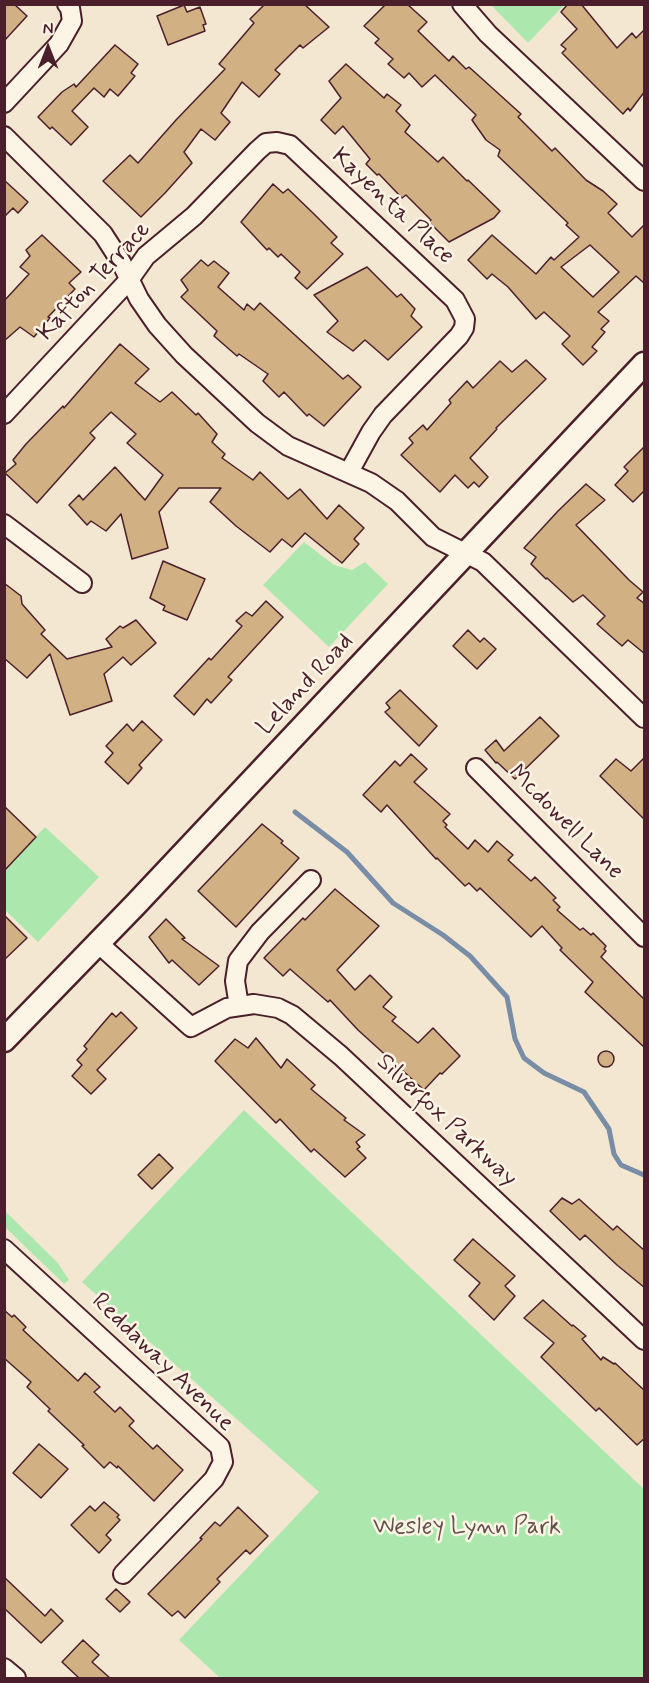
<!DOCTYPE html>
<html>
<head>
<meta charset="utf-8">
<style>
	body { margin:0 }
	#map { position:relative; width:649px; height:1683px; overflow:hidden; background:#f3e7d2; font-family:Mynerve,sans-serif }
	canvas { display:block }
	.frame { position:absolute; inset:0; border:6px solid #4a1f2b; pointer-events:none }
	.north { position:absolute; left:18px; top:18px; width:60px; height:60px; -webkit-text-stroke:4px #fcf5e5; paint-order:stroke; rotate:0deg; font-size:16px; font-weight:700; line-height:24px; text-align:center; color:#4a1f2b }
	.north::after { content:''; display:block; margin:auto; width:21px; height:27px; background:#4a1f2b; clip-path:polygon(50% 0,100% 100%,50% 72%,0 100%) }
</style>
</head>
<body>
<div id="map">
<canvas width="649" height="1683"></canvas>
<div class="frame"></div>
<div class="north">N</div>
</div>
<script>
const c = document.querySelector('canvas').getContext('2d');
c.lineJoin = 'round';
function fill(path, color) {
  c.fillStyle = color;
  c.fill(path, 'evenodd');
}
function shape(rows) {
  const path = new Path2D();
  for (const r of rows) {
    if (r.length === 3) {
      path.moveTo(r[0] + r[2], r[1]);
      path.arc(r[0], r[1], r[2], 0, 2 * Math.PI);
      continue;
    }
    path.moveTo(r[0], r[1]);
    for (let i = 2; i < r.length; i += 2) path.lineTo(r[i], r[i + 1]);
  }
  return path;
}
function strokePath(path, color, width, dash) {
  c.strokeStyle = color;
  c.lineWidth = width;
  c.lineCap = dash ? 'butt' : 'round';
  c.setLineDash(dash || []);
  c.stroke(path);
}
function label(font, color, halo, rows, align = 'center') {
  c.font = font + ' Mynerve,sans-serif';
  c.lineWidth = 5;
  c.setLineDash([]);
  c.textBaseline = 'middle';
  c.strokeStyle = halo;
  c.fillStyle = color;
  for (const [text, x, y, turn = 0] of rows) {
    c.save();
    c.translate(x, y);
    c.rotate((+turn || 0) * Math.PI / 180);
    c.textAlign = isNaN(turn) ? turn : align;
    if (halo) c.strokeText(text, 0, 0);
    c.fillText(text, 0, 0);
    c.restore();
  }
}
const green = shape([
	[491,5,564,5,528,43],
	[304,542,334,565,352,570,365,562,388,584,329,647,263,585],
	[45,827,99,877,38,942,5,910,4,870],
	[244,1110,644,1489,644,1678,220,1678,179,1640,319,1492,82,1282],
	[5,1211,57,1262,69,1280,64,1284,5,1227]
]);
const stream = shape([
	[295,812,347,852,393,903,443,935,470,956,507,997,515,1039,524,1058,544,1073,584,1092,609,1129,614,1154,621,1165,644,1175]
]);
const building = shape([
	[4,4,14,4,27,16,4,41,4,4],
	[265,4,304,4,329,27,303,48,300,45,275,70,280,74,259,97,242,82,221,113,230,122,215,140,201,129,184,152,192,163,165,193,141,217,103,181,130,155,138,163,176,120,225,69,219,64,254,23,250,19,265,4],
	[386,4,407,4,427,22,418,31,449,61,453,56,466,69,469,67,521,114,518,117,552,151,555,148,586,180,603,191,617,204,608,213,632,237,645,224,645,284,636,276,598,312,609,321,601,329,605,332,592,347,597,351,583,365,562,344,570,336,544,312,536,319,508,287,492,274,487,279,468,260,492,235,536,274,551,257,554,260,579,237,566,225,568,223,498,156,500,150,486,140,472,120,476,115,435,75,422,87,409,73,404,78,388,64,393,59,375,43,379,39,364,26,386,4],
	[590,245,619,272,593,297,561,267,590,245],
	[568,4,581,4,617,48,632,33,636,38,645,29,645,91,630,111,628,108,623,114,562,53,566,49,561,45,577,29,561,12,568,4],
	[184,5,187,12,200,7,206,24,203,25,205,31,168,45,157,16,184,5],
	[115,45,138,64,131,73,135,76,118,96,110,89,104,97,94,88,72,111,88,127,71,145,52,127,50,129,38,117,62,92,74,84,76,87,115,45],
	[346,64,384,98,387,94,401,105,396,111,410,125,405,132,438,162,443,157,467,181,468,180,500,211,494,218,449,242,429,222,431,220,406,195,402,198,379,174,377,175,366,164,370,159,343,126,335,134,321,120,341,98,329,81,346,64],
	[4,180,28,202,18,213,13,208,4,217,4,180],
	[273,184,283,193,288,189,314,214,337,237,331,243,343,254,307,289,295,278,300,272,281,254,278,257,269,248,267,250,241,222,273,184],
	[42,235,81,272,69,283,75,289,48,317,50,318,34,337,20,327,4,341,4,301,29,274,20,267,30,256,26,250,42,235],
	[201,260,208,266,214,261,229,273,218,287,244,310,247,304,254,310,260,303,343,379,348,375,361,387,324,426,309,414,307,416,284,392,279,397,263,381,268,374,239,354,237,356,214,336,217,331,181,297,188,290,181,280,201,260],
	[367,267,397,297,401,294,415,309,411,316,422,327,388,360,365,340,353,351,327,332,338,321,314,295,367,267],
	[120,344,149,369,135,383,160,402,172,392,196,415,198,413,217,434,212,442,225,454,222,458,253,480,260,472,288,499,300,489,327,519,339,505,364,528,354,539,359,544,342,563,305,533,292,547,282,539,270,552,236,526,210,502,221,488,179,488,159,512,168,548,132,559,121,514,106,531,91,521,87,525,69,505,79,495,83,500,115,467,145,500,163,475,127,443,136,434,111,412,90,433,95,438,37,503,5,473,16,464,13,460,26,444,63,406,64,408,120,344],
	[526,360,546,379,496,428,497,429,470,458,488,477,479,487,474,482,468,488,455,475,440,492,401,455,413,443,409,438,423,425,427,430,451,403,449,400,467,381,473,388,500,361,512,372,526,360],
	[645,446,645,490,633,502,615,485,628,471,624,467,645,446],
	[586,484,605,500,576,525,629,580,643,592,637,598,645,604,645,654,628,640,622,646,597,624,605,616,583,595,573,602,547,578,546,579,531,564,536,557,524,548,558,511,586,484],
	[163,561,205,579,187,620,163,610,165,606,150,598,163,561],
	[4,583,21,596,22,604,45,630,41,634,67,659,112,647,106,639,120,626,123,628,136,620,156,643,131,665,123,657,104,674,112,701,70,715,50,654,27,678,4,658,4,583],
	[266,601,283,617,228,677,232,680,211,703,207,699,194,715,174,696,209,658,211,660,242,626,236,621,246,612,252,616,266,601],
	[468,630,480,642,484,638,496,649,477,669,453,646,468,630],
	[400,690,437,726,419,746,385,712,390,708,386,703,400,690],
	[540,717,559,736,515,779,497,762,496,763,485,750,496,740,504,751,540,717],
	[142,721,162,740,139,765,142,768,128,784,105,762,113,753,106,746,127,724,133,731,142,721],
	[411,754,427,769,414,782,450,814,443,821,447,825,445,827,468,849,475,840,488,852,497,841,513,855,508,860,531,881,535,877,556,898,553,900,560,907,557,910,580,930,583,928,591,935,593,933,606,946,604,949,606,951,601,957,645,1000,645,1048,585,992,593,982,560,950,562,948,542,926,531,937,480,888,477,891,469,883,465,886,437,858,436,859,387,805,381,812,363,795,395,761,400,766,411,754],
	[645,757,645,820,600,776,616,759,631,771,645,757],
	[4,806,36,837,4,871,4,806],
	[262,824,283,841,281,843,299,858,236,927,198,891,262,824],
	[335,889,379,926,337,970,355,990,370,975,392,997,383,1007,396,1017,392,1021,418,1043,433,1028,460,1056,442,1074,440,1073,424,1090,358,1030,330,1000,328,1002,290,969,283,976,264,958,303,918,305,920,335,889],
	[4,915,27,938,4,960,4,915],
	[166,919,185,938,182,939,219,966,199,985,172,960,169,963,149,937,166,919],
	[121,1012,137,1028,97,1070,106,1079,91,1094,72,1076,82,1065,77,1060,87,1049,84,1046,99,1028,112,1013,116,1017,121,1012],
	[256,1038,281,1068,287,1059,315,1085,311,1089,346,1118,344,1120,365,1135,356,1142,360,1147,357,1149,366,1158,345,1177,314,1149,311,1152,280,1119,276,1123,215,1061,235,1039,248,1048,256,1038],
	[606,1059,8],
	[159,1154,173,1168,152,1189,138,1175,159,1154],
	[562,1198,572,1204,579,1199,613,1230,617,1226,645,1251,645,1288,617,1265,585,1235,580,1240,550,1211,562,1198],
	[473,1239,515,1276,505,1286,515,1296,494,1320,469,1296,480,1283,454,1260,473,1239],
	[543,1300,572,1326,573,1325,586,1336,582,1339,601,1360,603,1357,614,1364,615,1363,645,1391,645,1438,637,1445,599,1408,596,1411,541,1357,554,1343,524,1318,543,1300],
	[4,1310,12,1317,14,1315,26,1327,23,1330,78,1381,85,1373,100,1387,94,1392,115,1412,120,1407,134,1421,129,1426,153,1449,157,1445,183,1470,154,1501,118,1466,117,1468,110,1462,104,1468,82,1446,84,1445,48,1411,50,1409,27,1387,31,1382,4,1358,4,1310],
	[39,1444,68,1469,41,1498,13,1473,39,1444],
	[104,1502,119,1515,117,1517,120,1520,106,1535,111,1540,99,1553,71,1525,90,1506,95,1511,104,1502],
	[238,1507,268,1536,250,1554,246,1550,217,1579,220,1582,185,1618,178,1611,172,1616,148,1594,202,1539,200,1538,215,1522,220,1526,238,1507],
	[4,1577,45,1616,51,1609,63,1621,41,1643,4,1608,4,1577],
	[116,1589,130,1602,120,1612,106,1599,116,1589],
	[83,1640,99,1655,92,1662,110,1678,79,1678,62,1662,83,1640]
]);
const minor = shape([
	[462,4,488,34,644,181],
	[4,103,59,44,72,21,70,8,67,4],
	[4,136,103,234,121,262,139,299,157,325,184,355,257,423,288,446,371,483,397,501,433,537,483,562,644,718],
	[4,414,129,280,146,256,194,216,257,151,266,143,277,142,290,145,455,300,465,319,464,328,459,336,383,415,371,432,349,472],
	[4,524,82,583],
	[476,768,644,937],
	[98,943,191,1027,227,1008,254,1004,278,1008,292,1015,341,1056,644,1340],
	[239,1006,235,981,238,961,260,932,311,880],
	[4,1249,220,1447,223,1462,214,1479,123,1574],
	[4,1668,16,1678]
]);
const tertiary = shape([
	[4,1040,136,904,644,364]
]);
const streetNames = [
	["Kayenta Place",392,207,43],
	["Kafton Terrace",95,282,-47],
	["Leland Road",306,685,-47],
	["Mcdowell Lane",565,823,45],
	["Silverfox Parkway",446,1121,43],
	["Reddaway Avenue",162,1363,44]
];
const parkNames = [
	["Wesley Lynn Park",467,1528]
];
fill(green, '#ace8ae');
strokePath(stream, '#798da7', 5);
fill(building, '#d1b084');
strokePath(building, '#4a1f2b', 1.5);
strokePath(minor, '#4a1f2b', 22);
strokePath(tertiary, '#4a1f2b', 27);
strokePath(minor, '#fcf5e5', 18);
strokePath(tertiary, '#fcf5e5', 22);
label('24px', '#4a1f2b', '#fcf5e5', streetNames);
label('24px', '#62514c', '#fcf5e5', parkNames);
</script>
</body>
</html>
